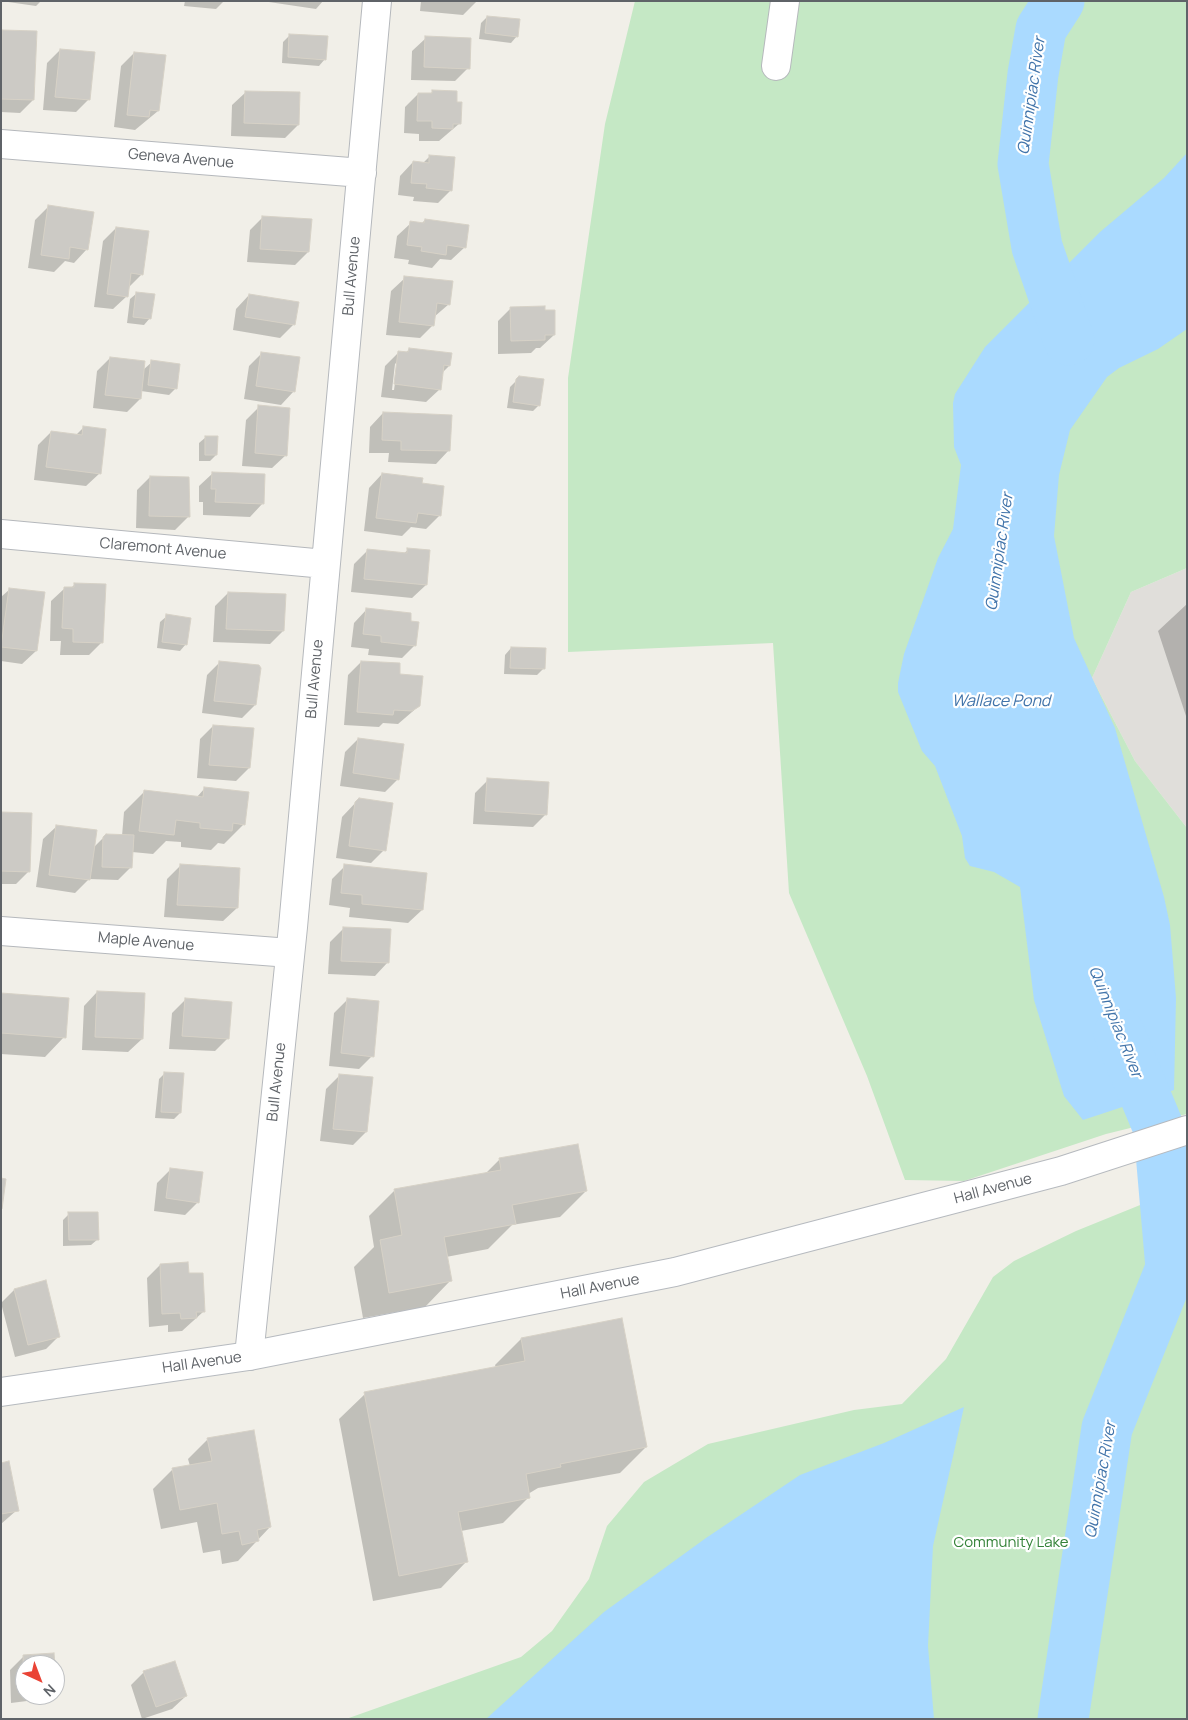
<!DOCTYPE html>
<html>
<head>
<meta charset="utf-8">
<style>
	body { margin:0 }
	#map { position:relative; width:1188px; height:1720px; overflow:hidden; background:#f1efe8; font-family:Manrope,sans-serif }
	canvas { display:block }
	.frame { position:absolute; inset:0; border:2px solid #5f6368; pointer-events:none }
	.north { position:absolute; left:15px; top:1655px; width:50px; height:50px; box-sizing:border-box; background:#fff; border:1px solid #bfc1c3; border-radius:50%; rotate:137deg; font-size:14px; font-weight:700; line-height:20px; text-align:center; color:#5f6368 }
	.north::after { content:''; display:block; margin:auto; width:18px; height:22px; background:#ea4335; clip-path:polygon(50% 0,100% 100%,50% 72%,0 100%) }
</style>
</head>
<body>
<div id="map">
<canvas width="1188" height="1720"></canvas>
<div class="frame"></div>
<div class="north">N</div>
</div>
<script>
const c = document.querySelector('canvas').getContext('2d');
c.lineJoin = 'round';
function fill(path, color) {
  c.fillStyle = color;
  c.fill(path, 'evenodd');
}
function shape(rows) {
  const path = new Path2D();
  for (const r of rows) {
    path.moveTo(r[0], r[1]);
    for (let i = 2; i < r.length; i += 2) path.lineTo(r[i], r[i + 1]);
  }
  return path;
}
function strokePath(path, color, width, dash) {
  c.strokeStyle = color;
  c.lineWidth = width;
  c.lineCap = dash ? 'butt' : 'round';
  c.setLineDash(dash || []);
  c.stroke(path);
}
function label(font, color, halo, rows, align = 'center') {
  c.font = font + ' Manrope,sans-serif';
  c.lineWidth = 4.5;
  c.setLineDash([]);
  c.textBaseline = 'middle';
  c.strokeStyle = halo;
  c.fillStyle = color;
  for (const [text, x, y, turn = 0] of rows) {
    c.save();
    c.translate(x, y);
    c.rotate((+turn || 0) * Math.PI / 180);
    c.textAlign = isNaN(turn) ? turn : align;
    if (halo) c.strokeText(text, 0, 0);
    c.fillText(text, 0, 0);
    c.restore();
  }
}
const industrial = shape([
	[1187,568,1187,828,1135,761,1092,678,1131,592]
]);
const green = shape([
	[635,1,1187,1,1187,568,1131,592,1092,678,1135,761,1187,828,1187,1114,1106,1134,964,1181,905,1180,867,1076,789,893,773,643,568,652,568,378,605,124],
	[1187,1186,1187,1719,346,1719,521,1657,552,1631,589,1579,607,1526,644,1482,708,1444,854,1410,902,1404,946,1359,993,1277,1014,1261,1076,1231]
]);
const water = shape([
	[1187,153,1187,329,1158,349,1119,368,1107,377,1070,430,1059,475,1054,536,1074,638,1115,728,1164,897,1170,925,1176,998,1174,1090,1083,1120,1064,1096,1034,1000,1020,887,994,872,970,866,965,858,962,836,935,766,922,751,898,692,898,683,904,654,938,558,953,529,961,465,954,447,953,403,955,394,985,347,1100,232,1164,178],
	[964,1407,933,1546,928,1646,934,1719,486,1719,604,1612,706,1538,800,1475,884,1443]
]);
const shadow = shape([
	[1,1,41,1,36,6],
	[185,1,224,1,216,9,184,6],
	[262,1,323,1,316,9],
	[421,1,477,1,463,15,420,11],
	[487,17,517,36,511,43,479,39,481,23],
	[3,31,33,100,20,113,1,112],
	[290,35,325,59,319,66,282,63,283,42],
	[426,38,468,68,455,81,411,80,412,51],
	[60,50,89,99,76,112,43,110,47,63],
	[134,53,158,111,135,130,114,127,121,66],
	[433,91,456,103,460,123,439,141,419,141,419,134,404,133,405,107,418,94,430,94],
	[246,92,298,125,285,138,231,136,232,105],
	[430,156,451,190,438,203,413,201,414,197,398,195,400,176,413,162,423,163],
	[49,206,87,249,74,263,65,261,54,272,28,268,35,220],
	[263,217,308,252,295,265,247,262,250,230],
	[425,220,465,247,451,260,440,259,432,268,408,264,409,260,394,258,397,236,411,223,421,224],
	[116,228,142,274,129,287,127,296,113,309,94,307,103,241],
	[405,278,449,304,434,317,433,325,420,338,386,335,391,291],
	[137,293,150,318,144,325,127,323,130,299],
	[249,295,294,324,280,338,233,330,236,309],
	[511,308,554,335,540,348,536,348,531,353,498,354,498,321],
	[410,349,449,366,442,373,440,389,426,402,381,397,385,366,398,353,405,353],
	[398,361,394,390,392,390,395,364],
	[262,353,294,391,281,405,244,399,249,366],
	[110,358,143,370,152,362,176,388,169,395,141,391,140,399,127,412,93,408,97,371],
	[519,378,539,405,533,411,507,408,510,387],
	[259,407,286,455,272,468,242,466,246,420],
	[383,413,449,450,436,464,388,462,389,453,369,453,370,427],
	[84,427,100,473,86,486,34,480,38,445,51,432,76,435],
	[206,437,216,455,210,461,199,461,199,443],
	[213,473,263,503,250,517,203,515,203,502,199,502,199,486],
	[382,474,421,485,440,515,426,529,411,527,402,536,364,531,369,488],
	[150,477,188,517,175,530,136,528,137,490],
	[408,550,426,585,412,598,351,592,354,564,367,551,403,554],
	[75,584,102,642,89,655,60,655,61,641,50,641,51,601,65,588,71,588],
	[10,589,36,651,22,664,1,661,1,597],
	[228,593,283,631,270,644,213,642,215,606],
	[1187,604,1187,719,1158,631],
	[367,609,409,622,415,645,402,658,368,655,369,649,351,647,354,623],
	[167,616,186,644,180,651,157,648,160,622],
	[511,648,544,668,537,675,504,674,505,655],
	[220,662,255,705,242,718,202,713,207,675],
	[361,662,399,675,419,706,398,724,383,723,379,727,344,725,348,675],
	[213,726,249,768,236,781,197,778,200,739],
	[358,739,398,779,385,792,340,786,345,752],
	[488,780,546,814,533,827,473,824,475,793],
	[205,788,244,824,224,844,218,843,211,850,181,847,181,842,166,841,153,854,132,852,131,867,118,880,89,879,75,893,36,887,43,839,57,826,93,848,106,835,122,836,124,812,144,792,196,798],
	[359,799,384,850,371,863,336,858,342,817],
	[1,813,29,871,16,884,1,884],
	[180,866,237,908,223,921,164,917,167,879],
	[345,866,426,874,422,910,408,923,349,917,350,908,329,905,332,879],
	[343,929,388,962,375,976,328,974,330,942],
	[97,992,142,1039,128,1052,82,1050,84,1006],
	[1,995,64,1037,45,1057,1,1054],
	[185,1000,228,1038,215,1051,169,1049,172,1013],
	[347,1000,372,1056,359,1069,329,1066,334,1013],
	[165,1073,180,1113,174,1119,155,1118,159,1079],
	[339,1076,366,1132,353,1145,320,1141,326,1089],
	[500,1159,586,1191,560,1217,512,1225,488,1249,446,1257,450,1281,425,1307,363,1318,354,1267,374,1247,369,1216,395,1190,485,1174],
	[171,1169,198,1202,185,1215,154,1211,157,1183],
	[69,1214,98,1239,91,1245,63,1246,63,1220],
	[160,1265,187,1275,203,1312,182,1331,168,1332,168,1325,149,1327,147,1278],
	[45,1282,59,1336,46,1349,15,1357,1,1303,14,1290],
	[621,1319,646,1447,620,1473,538,1488,528,1494,529,1497,503,1523,461,1531,466,1562,441,1588,373,1601,339,1419,365,1394,496,1368,495,1365,521,1339],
	[208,1439,270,1527,238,1561,222,1564,220,1550,203,1553,197,1522,161,1529,153,1489,173,1469,190,1466,188,1459],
	[1,1464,17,1510,1,1524],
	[23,1657,54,1665,25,1665,25,1695,47,1695,43,1699,11,1703,10,1670],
	[144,1672,186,1696,172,1709,142,1719,131,1685]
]);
const river = shape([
	[1059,1,1041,29,1033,74,1023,164,1037,247,1069,340],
	[1063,1719,1107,1428,1171,1268,1159,1129,1119,1033]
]);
const building = shape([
	[487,16,520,19,518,37,485,33,487,16],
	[2,30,37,31,34,100,1,99,2,30],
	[289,34,328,36,326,60,288,57,289,34],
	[425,36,471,38,470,69,424,67,425,36],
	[60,49,95,52,90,100,55,97,60,49],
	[134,52,166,55,159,111,150,110,149,117,127,115,134,52],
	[432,90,457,91,457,102,462,102,461,124,453,124,453,129,432,128,432,121,417,121,418,93,432,93,432,90],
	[245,91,300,92,299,125,244,123,245,91],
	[429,155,455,157,452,191,426,188,427,184,411,183,413,161,429,163,429,155],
	[48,205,94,212,88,250,70,247,69,259,41,255,48,205],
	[262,216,312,219,309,252,260,249,262,216],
	[425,219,469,225,466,248,447,245,446,255,421,251,422,247,407,245,410,221,424,223,425,219],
	[116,227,149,231,143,275,131,273,128,297,107,294,116,227],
	[404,276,453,281,450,305,437,303,434,326,399,322,404,276],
	[136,292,155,294,151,319,133,317,136,292],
	[249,294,299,302,295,325,245,317,249,294],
	[545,306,545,310,555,310,555,335,545,335,545,340,511,341,510,307,545,306],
	[409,348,452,353,450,366,444,365,441,390,394,384,398,351,408,352,409,348],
	[261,352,300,357,295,392,256,386,261,352],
	[110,357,145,361,141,399,105,395,110,357],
	[151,360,180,364,177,389,148,385,151,360],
	[519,376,544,379,540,406,513,402,516,379,519,376],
	[258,405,290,408,287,456,255,453,258,405],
	[383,412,452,415,450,451,401,450,401,441,382,440,383,412],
	[83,426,106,429,101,474,46,467,51,431,82,435,83,426],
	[205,436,218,436,217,455,205,455,205,436],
	[212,472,265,474,264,504,215,502,216,489,211,489,212,472],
	[382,473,423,478,422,483,444,486,441,516,418,513,416,523,376,518,382,473],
	[150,476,189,477,190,517,149,516,150,476],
	[407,548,430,550,427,585,364,579,367,549,407,553,407,548],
	[74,583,106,584,103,643,73,642,73,629,62,628,64,587,74,587,74,583],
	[9,588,45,592,37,651,1,647,9,588],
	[228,592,286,594,284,631,226,629,228,592],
	[366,608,411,613,411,621,419,622,416,646,381,642,381,636,363,634,366,608],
	[166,614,191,618,187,645,162,642,166,614],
	[511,647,546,648,545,669,510,668,511,647],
	[219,661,259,665,261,668,256,705,214,701,219,661],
	[361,661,400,663,400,674,423,676,420,706,412,711,394,710,393,715,357,712,361,661],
	[213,725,254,728,250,768,209,765,213,725],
	[358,738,404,744,399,780,353,773,358,738],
	[487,778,549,782,547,815,485,811,487,778],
	[204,787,249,792,245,825,233,823,232,831,200,828,200,823,176,820,174,835,139,831,144,790,203,797,204,787],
	[359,798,393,803,386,851,349,846,355,802,359,798],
	[1,812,32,813,30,872,1,871,1,812],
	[56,825,97,830,90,880,49,875,56,825],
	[106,834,134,835,132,868,102,867,103,837,106,834],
	[180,864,240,868,238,908,177,905,180,864],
	[344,864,427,873,423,910,362,904,362,895,341,893,344,864],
	[343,927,391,929,389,963,341,961,343,927],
	[97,991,145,993,143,1039,95,1037,97,991],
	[1,993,69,998,66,1038,1,1033,1,993],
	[185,998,232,1002,229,1039,182,1036,185,998],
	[347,998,379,1001,374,1057,341,1053,347,998],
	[164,1072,184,1073,181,1113,161,1112,164,1072],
	[339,1074,373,1077,367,1132,333,1129,339,1074],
	[578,1144,587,1191,512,1205,516,1224,444,1237,452,1281,389,1293,380,1240,402,1235,394,1189,501,1170,499,1158,578,1144],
	[170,1168,203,1172,199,1203,166,1198,170,1168],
	[1,1178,6,1179,2,1209,1,1208,1,1178],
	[68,1212,98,1212,99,1240,69,1240,68,1212],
	[188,1262,189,1273,203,1273,205,1312,196,1312,197,1318,181,1319,180,1313,162,1314,160,1264,188,1262],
	[46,1280,60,1337,28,1345,14,1289,46,1280],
	[622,1318,647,1447,560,1464,561,1467,526,1474,530,1498,458,1512,468,1562,399,1576,364,1392,525,1361,521,1338,622,1318],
	[254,1430,271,1527,257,1530,259,1541,242,1545,239,1531,222,1534,217,1503,180,1510,172,1468,212,1461,207,1438,254,1430],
	[9,1461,19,1511,1,1514,1,1463,9,1461],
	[54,1653,57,1687,55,1688,55,1665,25,1665,24,1690,23,1655,54,1653],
	[175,1661,187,1696,156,1707,143,1671,175,1661]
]);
const street = shape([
	[776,66,785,1],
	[1,144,362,173],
	[1,534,325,564],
	[1,931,290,953],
	[249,1356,293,927,377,1]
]);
const secondary = shape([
	[1,1392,249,1356,675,1272,1061,1171,1187,1130]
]);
const streetNames = [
	["Geneva Avenue",181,159,5],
	["Bull Avenue",352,276,-85],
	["Claremont Avenue",163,549,5],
	["Bull Avenue",315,679,-85],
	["Maple Avenue",146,942,5],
	["Bull Avenue",277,1082,-84],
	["Hall Avenue",993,1189,-15],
	["Hall Avenue",600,1287,-11],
	["Hall Avenue",202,1363,-8]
];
const parkNames = [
	["Community Lake",1011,1543]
];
const waterNames = [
	["Quinnipiac River",1032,96,-82],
	["Quinnipiac River",1000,552,-82],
	["Wallace Pond",1001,702],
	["Quinnipiac River",1115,1022,68],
	["Quinnipiac River",1101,1480,-80]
];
fill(industrial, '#e0deda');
fill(green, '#c5e8c5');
fill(water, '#aadaff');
fill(shadow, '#0003');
strokePath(river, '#aadaff', 51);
fill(building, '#cccac5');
strokePath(building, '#d6d1c6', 1);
strokePath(street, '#b5b8bc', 30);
strokePath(secondary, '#b6babf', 30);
strokePath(street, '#fff', 28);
strokePath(secondary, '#fff', 28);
label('15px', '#5f6368', '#fff', streetNames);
label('15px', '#348238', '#fff', parkNames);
label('italic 16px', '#4174aa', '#fff', waterNames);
</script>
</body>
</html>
